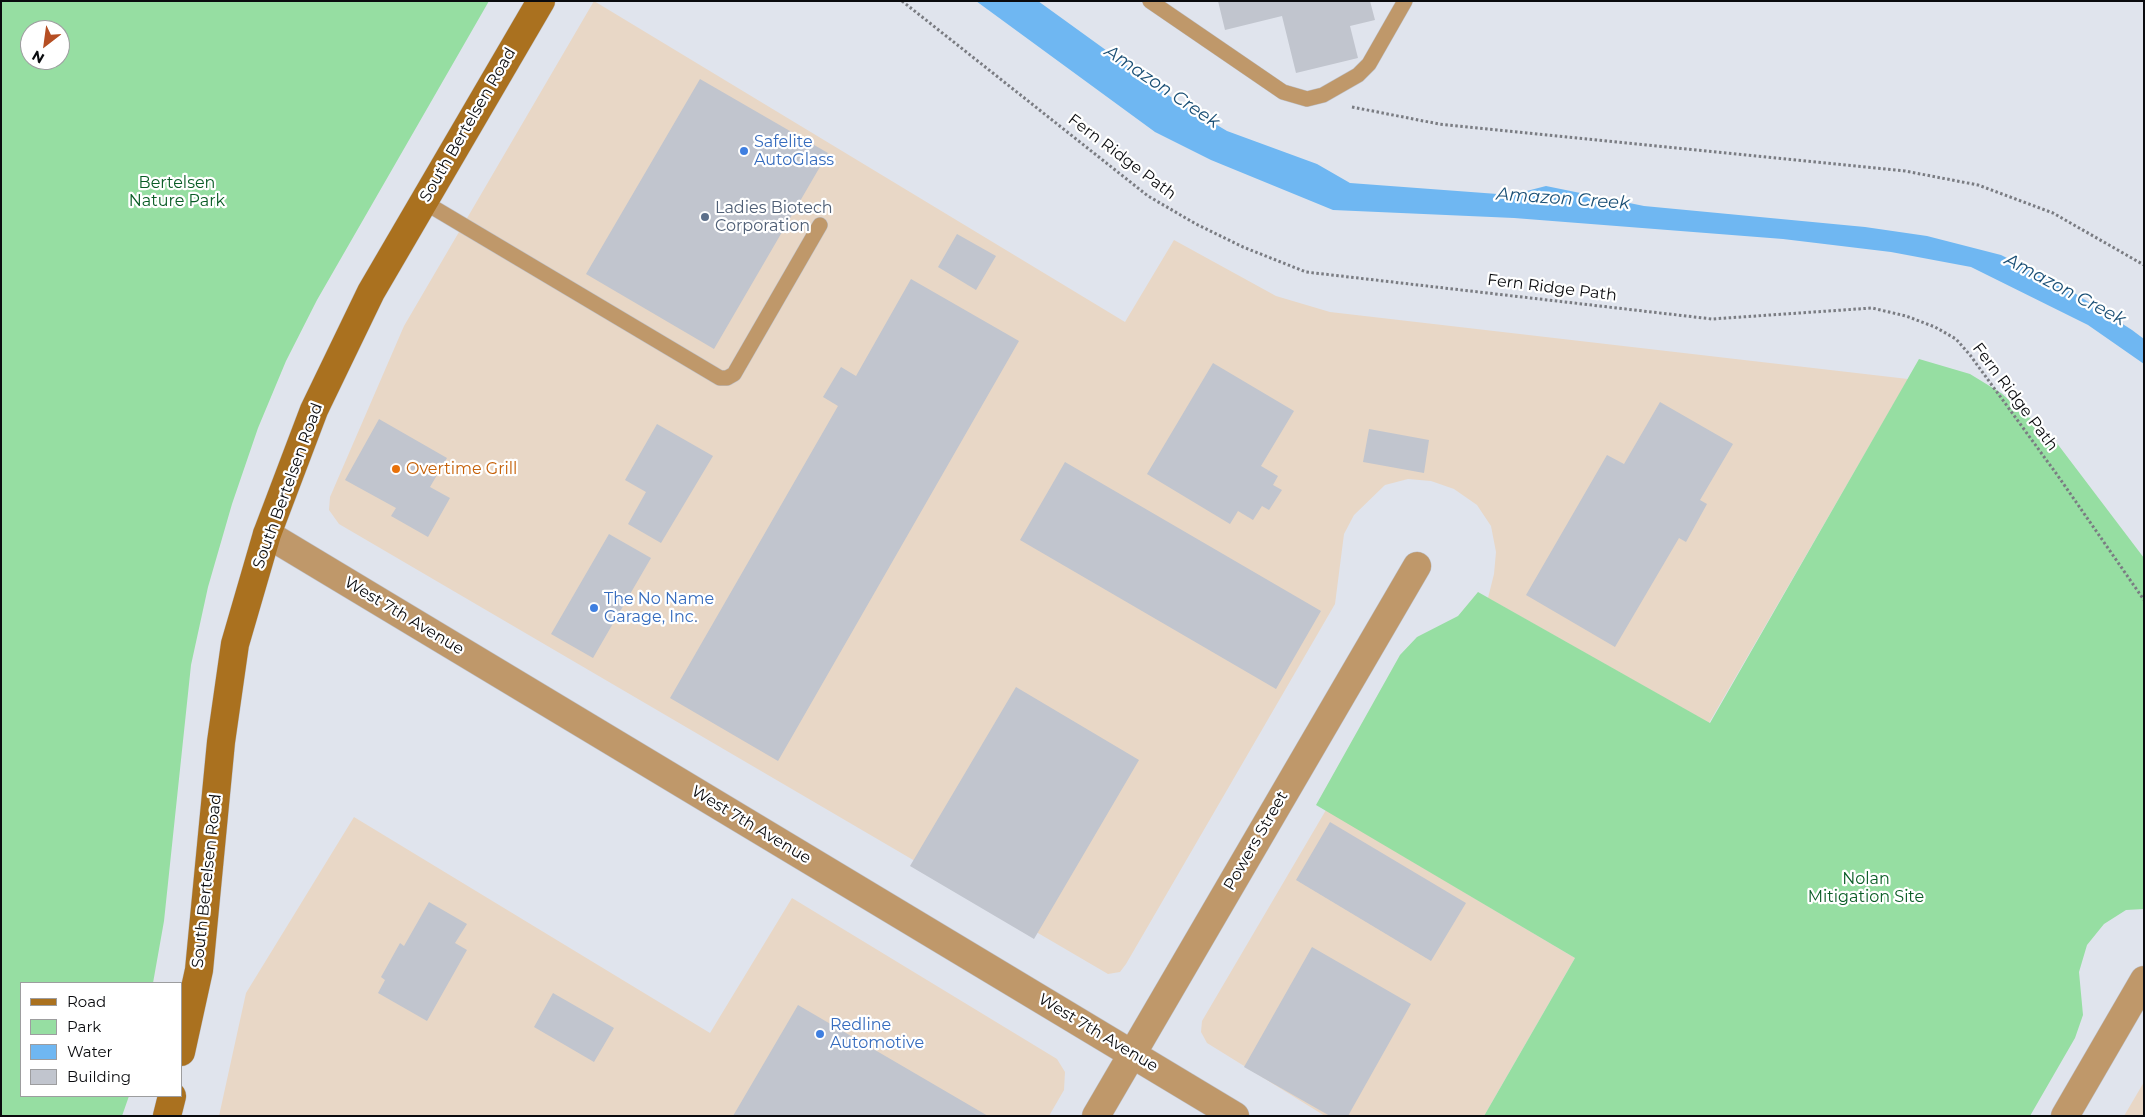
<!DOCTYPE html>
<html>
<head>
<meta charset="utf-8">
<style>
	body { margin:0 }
	#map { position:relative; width:2145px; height:1117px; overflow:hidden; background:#e0e4ed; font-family:Montserrat,sans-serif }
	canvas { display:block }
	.frame { position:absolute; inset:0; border:2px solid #0a0b0e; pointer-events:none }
	.legend { position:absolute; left:20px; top:982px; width:162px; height:115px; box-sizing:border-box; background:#fff; border:1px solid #9d9d9f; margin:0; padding:6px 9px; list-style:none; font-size:15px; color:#0a0b0e }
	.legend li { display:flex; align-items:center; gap:10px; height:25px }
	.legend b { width:25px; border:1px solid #9d9d9f }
	.north { position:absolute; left:20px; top:20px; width:50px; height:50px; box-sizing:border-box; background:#fff; border:1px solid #9d9d9f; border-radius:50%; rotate:210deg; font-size:14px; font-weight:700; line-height:20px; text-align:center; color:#0a0b0e }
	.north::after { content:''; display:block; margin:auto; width:18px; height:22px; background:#b54e23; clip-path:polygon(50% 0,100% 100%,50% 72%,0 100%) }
</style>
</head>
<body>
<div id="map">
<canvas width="2145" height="1117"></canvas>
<div class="frame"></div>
<ul class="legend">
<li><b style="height:6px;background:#aa711f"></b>Road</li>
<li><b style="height:14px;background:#96dea2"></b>Park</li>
<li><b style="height:14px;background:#6fb7f2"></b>Water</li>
<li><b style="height:14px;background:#c1c5ce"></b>Building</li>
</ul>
<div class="north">N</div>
</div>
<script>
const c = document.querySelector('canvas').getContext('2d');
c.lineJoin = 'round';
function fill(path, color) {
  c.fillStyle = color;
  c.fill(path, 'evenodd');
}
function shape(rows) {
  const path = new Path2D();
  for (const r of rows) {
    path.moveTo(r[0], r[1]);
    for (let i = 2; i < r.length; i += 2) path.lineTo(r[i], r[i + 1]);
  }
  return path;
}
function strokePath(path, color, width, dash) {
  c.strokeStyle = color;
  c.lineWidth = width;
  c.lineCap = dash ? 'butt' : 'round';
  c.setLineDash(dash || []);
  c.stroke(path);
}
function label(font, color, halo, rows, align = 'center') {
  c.font = font + ' Montserrat,sans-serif';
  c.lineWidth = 4.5;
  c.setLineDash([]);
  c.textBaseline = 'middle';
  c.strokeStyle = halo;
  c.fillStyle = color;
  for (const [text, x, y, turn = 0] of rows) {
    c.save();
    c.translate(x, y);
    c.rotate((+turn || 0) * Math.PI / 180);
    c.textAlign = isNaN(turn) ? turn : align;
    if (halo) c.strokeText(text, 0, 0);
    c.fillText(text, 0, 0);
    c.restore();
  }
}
const industrial = shape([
	[594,1,1125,322,1174,240,1276,296,1330,312,1908,379,1709,723,1488,598,1494,574,1496,552,1491,526,1477,505,1454,489,1431,481,1408,479,1385,485,1354,515,1344,534,1335,604,1126,964,1120,972,1108,974,339,524,329,510,330,497,404,326],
	[1326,810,1575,958,1484,1116,1325,1116,1207,1043,1201,1032,1202,1021],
	[354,817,710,1033,792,898,1057,1059,1065,1072,1064,1090,1049,1116,219,1116,246,993],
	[2144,1082,2144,1116,2124,1116]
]);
const green = shape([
	[1,1,489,1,317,300,286,361,258,428,232,504,208,587,191,665,164,921,153,983,21,983,21,1096,129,1096,122,1116,1,1116],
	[30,30,60,30,60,60,30,60],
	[1919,359,1970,374,2001,393,2053,438,2144,558,2144,909,2126,910,2104,924,2087,945,2079,972,2083,1015,2075,1038,2030,1116,1484,1116,1575,958,1316,805,1400,655,1417,637,1458,616,1478,592,1710,723]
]);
const water = shape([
	[976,1,1038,1,1175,100,1227,131,1317,164,1350,183,1511,195,1546,186,1644,206,1865,227,1927,236,2001,255,2065,287,2132,330,2144,339,2144,364,2088,325,1971,267,1891,252,1783,239,1514,218,1333,210,1211,160,1155,132]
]);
const building = shape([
	[1218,1,1370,1,1375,20,1350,26,1358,58,1296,73,1282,16,1225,30],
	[700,79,828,153,714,349,586,274],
	[957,234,996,256,976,290,938,267],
	[911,279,1019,341,778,761,670,698,838,406,823,397,841,367,856,376],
	[1213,363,1294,411,1261,466,1278,476,1273,485,1282,490,1269,510,1262,506,1253,520,1238,511,1230,524,1147,474],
	[1660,402,1733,444,1700,500,1707,504,1686,542,1679,538,1615,647,1526,595,1607,455,1624,464],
	[379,419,447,458,430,487,450,498,428,537,391,516,396,508,345,480],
	[657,424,713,456,661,543,628,524,646,492,625,480],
	[1369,429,1429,440,1424,473,1363,462],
	[1065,462,1321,611,1276,689,1020,540],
	[609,534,651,558,593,658,551,634],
	[1016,687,1139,760,1034,939,910,866],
	[1330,822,1466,903,1431,961,1296,880],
	[429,902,467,924,455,943,467,950,427,1021,378,993,385,980,381,977,400,943,404,946],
	[1312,947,1411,1004,1348,1116,1330,1116,1244,1067],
	[553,993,614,1028,594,1062,534,1027],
	[798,1005,988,1116,733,1116]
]);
const path = shape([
	[902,1,1148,196,1196,224,1243,247,1306,272,1712,319,1872,308,1906,316,1935,327,1956,339,1970,355,2058,476,2144,600],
	[1352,107,1439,124,1905,171,1978,185,2053,213,2144,265]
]);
const lane = shape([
	[1150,1,1283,92,1307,99,1323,95,1358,75,1369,64,1405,1],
	[424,202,720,378,727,378,734,374,820,225]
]);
const street = shape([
	[267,534,1235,1116],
	[1096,1116,1417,566],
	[2065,1116,2144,980]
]);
const secondary = shape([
	[181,1052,199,970,221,742,235,644,267,534,314,410,371,292,541,1],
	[167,1116,172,1096]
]);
const markers = [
	[744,151,5,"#3f7fe0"],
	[705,217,5,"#5c6f8a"],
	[396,469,5,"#e8710a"],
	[594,608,5,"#3f7fe0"],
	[820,1034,5,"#3f7fe0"]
];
const streetNames = [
	["South Bertelsen Road",468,125,-60],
	["Fern Ridge Path",1122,157,37],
	["Fern Ridge Path",1552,288,7],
	["Fern Ridge Path",2015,397,53],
	["South Bertelsen Road",288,486,-70],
	["West 7th Avenue",404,616,31],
	["West 7th Avenue",751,825,31],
	["Powers Street",1256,841,-60],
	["South Bertelsen Road",207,881,-84],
	["West 7th Avenue",1098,1033,31]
];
const shopNames = [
	["Safelite",754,142],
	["AutoGlass",754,160],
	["The No Name",604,599],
	["Garage, Inc.",604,617],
	["Redline",830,1025],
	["Automotive",830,1043]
];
const parkNames = [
	["Bertelsen",177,183],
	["Nature Park",177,201],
	["Nolan",1866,879],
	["Mitigation Site",1866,897]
];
const serviceNames = [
	["Ladies Biotech",715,208],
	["Corporation",715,226]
];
const foodNames = [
	["Overtime Grill",406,469]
];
const waterNames = [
	["Amazon Creek",1162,87,34],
	["Amazon Creek",1563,199,4],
	["Amazon Creek",2065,290,28]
];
fill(industrial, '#e8d7c6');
fill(green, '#96dea2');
fill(water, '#6fb7f2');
fill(building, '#c1c5ce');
strokePath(lane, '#bec1c9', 16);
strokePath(street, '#bec1c9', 29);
strokePath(secondary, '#bec1c9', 29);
strokePath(path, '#7a7c82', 3, [2.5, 2.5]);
strokePath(lane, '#bf986a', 15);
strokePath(street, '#bf986a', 28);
strokePath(secondary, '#aa711f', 28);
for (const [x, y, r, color] of markers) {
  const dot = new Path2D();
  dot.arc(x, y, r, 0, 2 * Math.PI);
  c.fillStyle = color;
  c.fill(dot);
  strokePath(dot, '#fff', 2);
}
label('16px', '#0a0b0e', '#fff', streetNames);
label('16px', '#366cbe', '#fff', shopNames, 'left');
label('16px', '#095c25', '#fff', parkNames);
label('16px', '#4e5e75', '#fff', serviceNames, 'left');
label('16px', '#c56008', '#fff', foodNames, 'left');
label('italic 18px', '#1a4f75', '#fff', waterNames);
</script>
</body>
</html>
